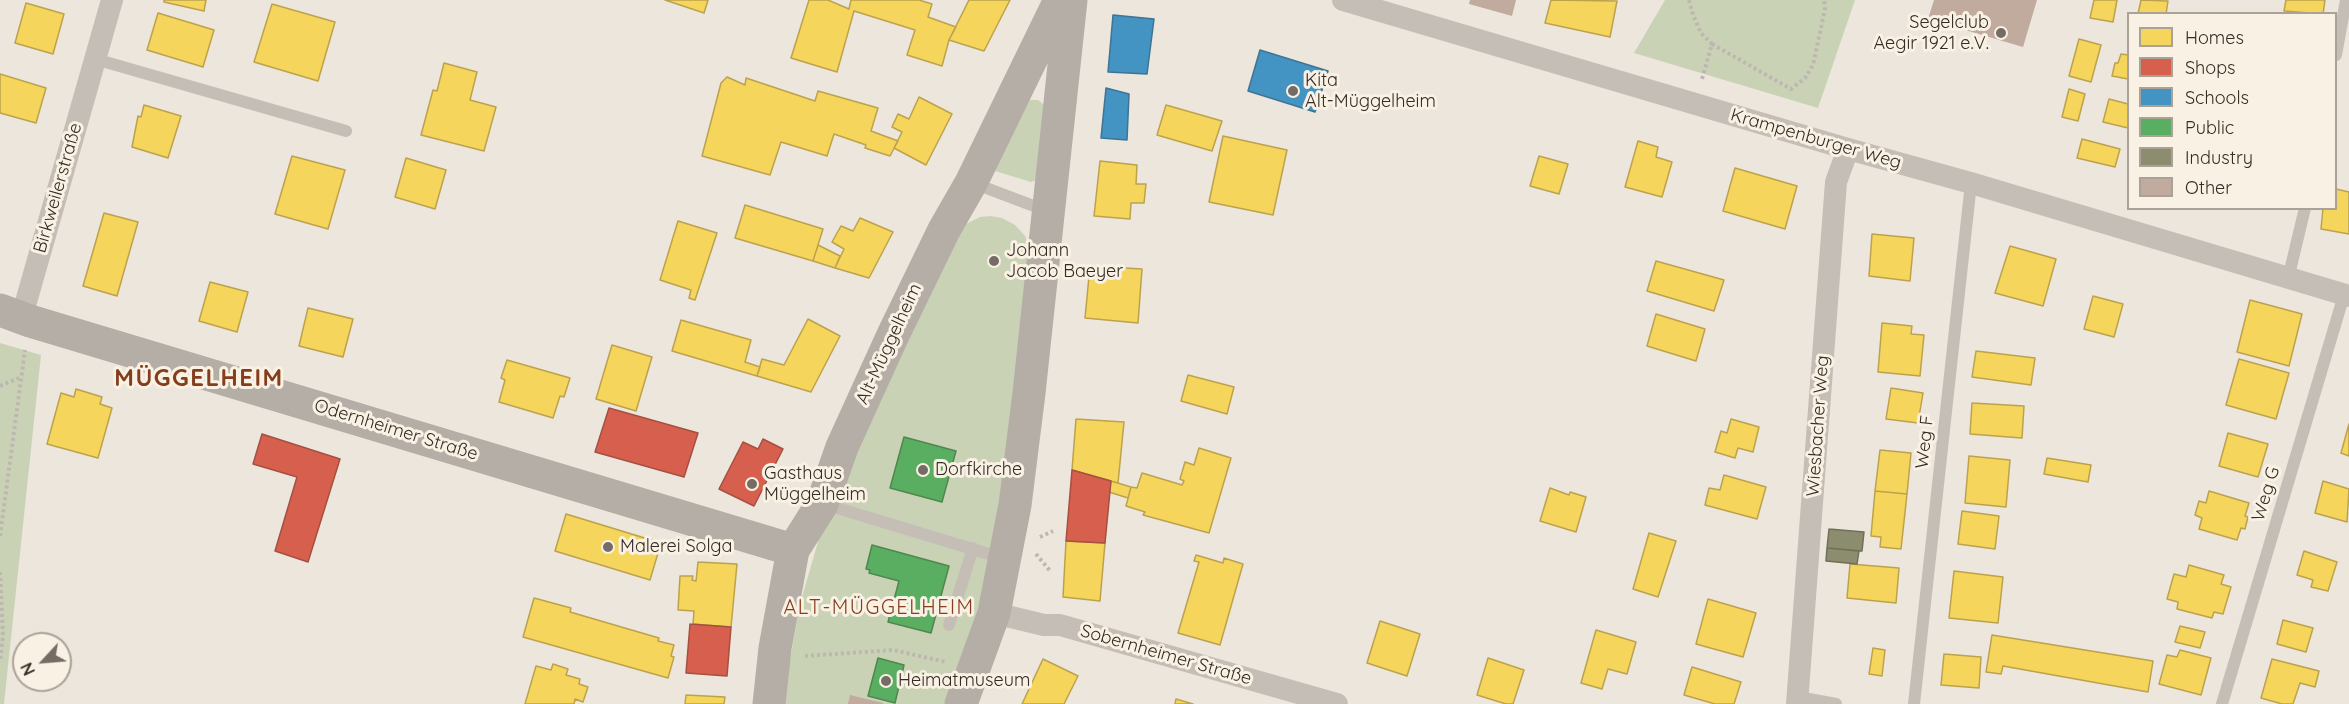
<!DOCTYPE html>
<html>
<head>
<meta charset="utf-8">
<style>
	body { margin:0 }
	#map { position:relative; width:2349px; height:704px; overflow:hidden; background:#ece6dd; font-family:Quicksand,sans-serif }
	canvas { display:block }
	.legend { position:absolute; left:2127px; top:12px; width:210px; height:198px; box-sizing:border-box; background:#f9f1e3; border:2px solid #aaa297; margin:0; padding:8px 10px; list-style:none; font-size:18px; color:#342b25 }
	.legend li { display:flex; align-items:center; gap:12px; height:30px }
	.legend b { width:30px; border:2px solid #aaa297 }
	.north { position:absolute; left:12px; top:632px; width:60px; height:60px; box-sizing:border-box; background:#f9f1e3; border:2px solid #aaa297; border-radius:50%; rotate:244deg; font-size:16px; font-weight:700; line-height:24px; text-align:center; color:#342b25 }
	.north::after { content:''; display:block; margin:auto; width:21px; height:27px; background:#746c65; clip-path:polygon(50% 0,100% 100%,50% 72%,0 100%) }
</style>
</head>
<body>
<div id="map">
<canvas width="2349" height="704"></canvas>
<ul class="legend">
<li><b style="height:16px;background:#f6d55c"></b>Homes</li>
<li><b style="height:16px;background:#d6604d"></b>Shops</li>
<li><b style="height:16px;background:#4393c3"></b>Schools</li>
<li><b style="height:16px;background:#5aae61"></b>Public</li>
<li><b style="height:16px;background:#8c8c6e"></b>Industry</li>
<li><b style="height:16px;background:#c0ab9e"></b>Other</li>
</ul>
<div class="north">N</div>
</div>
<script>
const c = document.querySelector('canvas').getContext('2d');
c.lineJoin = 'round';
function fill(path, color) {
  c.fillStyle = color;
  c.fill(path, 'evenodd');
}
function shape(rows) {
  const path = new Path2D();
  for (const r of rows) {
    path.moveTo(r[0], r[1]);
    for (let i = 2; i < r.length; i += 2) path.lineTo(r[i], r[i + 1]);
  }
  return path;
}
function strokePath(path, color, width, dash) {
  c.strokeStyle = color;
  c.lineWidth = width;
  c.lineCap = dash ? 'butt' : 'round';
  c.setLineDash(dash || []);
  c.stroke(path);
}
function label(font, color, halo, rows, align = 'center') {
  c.font = font + ' Quicksand,sans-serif';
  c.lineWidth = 6;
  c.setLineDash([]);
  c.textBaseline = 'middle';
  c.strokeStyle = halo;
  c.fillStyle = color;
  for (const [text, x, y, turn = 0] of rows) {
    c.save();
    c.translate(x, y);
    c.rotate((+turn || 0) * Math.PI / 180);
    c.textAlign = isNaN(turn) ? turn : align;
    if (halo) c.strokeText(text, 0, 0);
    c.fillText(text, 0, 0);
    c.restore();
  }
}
const green = shape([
	[1665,0,1855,0,1818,108,1634,53],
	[1030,100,1038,100,1044,105,1037,180,1031,182,995,171,1021,104],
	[990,216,1002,218,1015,225,1025,236,1030,249,995,549,951,704,782,704,800,604,833,490,962,226,980,217],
	[0,343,41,355,4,704,0,704]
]);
const homes = shape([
	[164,0,206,0,204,11,164,2,164,0],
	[665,0,708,0,704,13,665,0],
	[809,0,828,0,849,9,851,0,919,0,932,4,928,17,956,27,949,40,942,66,907,55,915,30,854,11,837,72,791,58,809,0],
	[969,0,1010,0,984,51,949,40,969,0],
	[1551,0,1617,1,1610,37,1545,23,1551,0],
	[2094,0,2117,0,2113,22,2090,18,2094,0],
	[2141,0,2168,1,2166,14,2138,14,2141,0],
	[2286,0,2325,0,2323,14,2284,11,2286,0],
	[26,3,64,14,53,54,15,43,26,3],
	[272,4,335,22,318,81,254,62,272,4],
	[158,13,214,30,203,67,147,50,158,13],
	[2079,39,2101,45,2091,82,2069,76,2079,39],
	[2121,54,2128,55,2128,79,2112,76,2115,63,2118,63,2121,54],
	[444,63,477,72,470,100,496,107,484,151,421,135,433,90,437,91,444,63],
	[0,74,46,88,36,123,0,113,0,74],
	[727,77,745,85,746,78,815,101,818,91,878,108,871,131,898,141,890,156,865,148,866,145,834,134,827,156,781,142,770,175,702,156,721,83,727,77],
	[2069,89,2085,94,2078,121,2062,117,2069,89],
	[919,97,952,114,926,165,894,148,902,132,892,127,898,114,909,119,919,97],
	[2109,99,2128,104,2128,128,2103,122,2109,99],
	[144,105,181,116,168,158,132,147,138,116,141,117,144,105],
	[1166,105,1222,121,1212,151,1157,135,1166,105],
	[1223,136,1287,150,1273,215,1209,202,1223,136],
	[2082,139,2120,149,2115,167,2077,158,2082,139],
	[1638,141,1658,147,1656,157,1672,162,1662,197,1625,187,1638,141],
	[292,156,345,170,328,229,275,214,292,156],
	[1539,156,1568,164,1559,194,1530,186,1539,156],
	[406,158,446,170,435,209,395,197,406,158],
	[1100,161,1137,165,1136,184,1146,184,1144,203,1131,203,1130,219,1094,216,1100,161],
	[1735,168,1797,186,1785,229,1723,211,1735,168],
	[2336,189,2349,192,2349,234,2321,229,2323,208,2336,208,2336,189],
	[745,205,823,229,813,261,735,238,745,205],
	[104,213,138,222,117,296,83,286,104,213],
	[860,218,893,232,869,278,835,268,844,249,832,242,841,226,853,231,860,218],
	[678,221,717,233,695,300,689,298,691,290,660,280,678,221],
	[1872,234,1914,238,1910,281,1869,276,1872,234],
	[818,245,840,256,835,268,813,261,818,245],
	[2010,246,2056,259,2043,306,1995,293,2010,246],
	[1656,261,1724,280,1714,311,1647,291,1656,261],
	[1090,266,1142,269,1138,323,1085,318,1090,266],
	[210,282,248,292,237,332,199,321,210,282],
	[2093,296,2123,304,2114,337,2084,329,2093,296],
	[2250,300,2302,314,2289,366,2237,352,2250,300],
	[308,308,353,319,343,357,299,346,308,308],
	[1656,314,1705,329,1696,361,1647,346,1656,314],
	[808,319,840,336,811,392,757,376,762,359,784,365,808,319],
	[681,320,751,340,745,362,760,367,757,376,672,351,681,320],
	[1882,323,1912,326,1911,334,1924,335,1920,376,1878,372,1882,323],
	[612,345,652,357,636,411,596,399,612,345],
	[1976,351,2035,358,2031,385,1972,377,1976,351],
	[2239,359,2289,373,2276,419,2226,405,2239,359],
	[507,360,570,378,564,397,560,396,553,418,499,402,505,380,501,378,507,360],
	[1188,375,1234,387,1227,414,1181,401,1188,375],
	[1891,388,1923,393,1918,423,1886,419,1891,388],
	[76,389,102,397,100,404,112,408,98,458,47,444,61,393,74,397,76,389],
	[1972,403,2024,406,2022,438,1970,434,1972,403],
	[1076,419,1124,422,1118,483,1072,470,1076,419],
	[1731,419,1759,427,1753,452,1738,448,1735,458,1715,452,1721,431,1727,433,1731,419],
	[2349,424,2349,456,2341,453,2349,424],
	[2228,433,2268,444,2258,477,2219,466,2228,433],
	[1199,448,1231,458,1209,533,1143,515,1145,512,1126,506,1131,487,1137,488,1142,473,1182,485,1184,481,1180,479,1185,462,1194,465,1199,448],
	[1880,450,1911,453,1907,494,1875,491,1880,450],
	[1969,456,2010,460,2006,507,1965,503,1969,456],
	[2047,458,2091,465,2088,482,2044,474,2047,458],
	[1724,475,1766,487,1757,519,1705,505,1709,488,1720,490,1724,475],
	[1111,481,1131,487,1128,498,1109,492,1111,481],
	[2323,481,2349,489,2347,522,2315,513,2323,481],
	[1550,488,1569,495,1570,492,1586,497,1576,532,1540,521,1550,488],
	[1875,491,1907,494,1901,549,1880,547,1881,537,1871,536,1875,491],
	[2209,491,2249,503,2245,516,2248,517,2245,529,2241,528,2237,540,2199,529,2202,518,2195,515,2199,501,2206,503,2209,491],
	[1962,511,1999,516,1995,549,1958,544,1962,511],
	[566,514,661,543,650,580,555,551,566,514],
	[1649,533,1676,541,1658,597,1633,589,1649,533],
	[1066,541,1105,543,1100,601,1063,597,1066,541],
	[2304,551,2337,562,2328,591,2311,587,2313,580,2297,575,2304,551],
	[1196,555,1223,563,1224,558,1243,564,1220,645,1178,633,1199,562,1194,561,1196,555],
	[698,562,737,564,731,627,693,624,694,611,678,610,680,576,693,576,692,580,696,581,698,562],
	[1850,564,1899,568,1896,603,1847,598,1850,564],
	[2189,565,2224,575,2221,584,2231,587,2223,614,2214,612,2212,618,2177,609,2178,602,2167,599,2174,574,2186,577,2189,565],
	[1954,571,2003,577,1998,623,1949,618,1954,571],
	[534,598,571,608,570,612,659,638,658,641,674,645,671,656,674,657,668,678,523,637,534,598],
	[1708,599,1756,613,1743,657,1696,644,1708,599],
	[2283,620,2313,628,2306,652,2277,644,2283,620],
	[1380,621,1420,634,1407,676,1367,663,1380,621],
	[2180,626,2205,632,2200,648,2175,642,2180,626],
	[1596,630,1636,642,1627,674,1608,669,1602,689,1581,683,1596,630],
	[1992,635,2153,661,2148,692,2003,666,2001,674,1986,672,1992,635],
	[1873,648,1885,650,1882,676,1869,674,1873,648],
	[2180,650,2211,658,2201,695,2159,684,2167,655,2177,657,2180,650],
	[1944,654,1981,657,1979,688,1941,685,1944,654],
	[1488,658,1524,670,1513,704,1506,704,1477,695,1488,658],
	[1043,659,1078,676,1064,704,1022,704,1043,659],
	[2272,659,2319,671,2315,687,2300,683,2293,704,2282,704,2261,698,2272,659],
	[553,664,568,669,566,675,580,679,579,684,588,687,583,702,575,699,574,704,525,704,536,666,551,670,553,664],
	[1692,667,1741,682,1734,704,1715,704,1684,695,1692,667],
	[686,695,725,697,724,704,685,704,686,695],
	[1176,699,1193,704,1175,704,1176,699]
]);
const shops = shape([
	[609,408,698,433,684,477,595,452,609,408],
	[262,434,340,459,308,562,275,551,297,477,253,464,262,434],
	[763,439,783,449,754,506,719,489,743,442,758,449,763,439],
	[1072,470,1111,481,1105,543,1066,541,1072,470],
	[690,624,731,627,727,676,686,673,690,624]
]);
const schools = shape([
	[1113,15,1154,19,1147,74,1108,72,1113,15],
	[1260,50,1328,71,1315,112,1248,91,1260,50],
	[1106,88,1129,94,1127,140,1101,138,1106,88]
]);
const public = shape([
	[904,437,956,451,942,502,890,488,904,437],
	[872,545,949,566,931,633,888,622,899,581,869,573,870,570,866,569,872,545],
	[878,658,904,665,895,703,868,696,878,658]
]);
const industry = shape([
	[1829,529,1864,532,1862,551,1827,548,1829,529],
	[1827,548,1859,551,1857,564,1826,561,1827,548]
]);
const building = shape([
	[1470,0,1516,0,1512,16,1469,4],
	[1934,0,2037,0,2023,47,1928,19],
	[850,695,883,703,883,704,848,704]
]);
const path = shape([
	[1689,0,1693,15,1701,33,1712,44,1702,79],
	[1712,44,1791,89,1805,78,1813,65,1825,9,1824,0],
	[0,386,19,378],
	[787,474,801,479],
	[0,536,25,350],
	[1040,537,1053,531],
	[1036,554,1051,572],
	[0,572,3,636,0,660],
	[805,656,893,650,946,662]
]);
const lane = shape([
	[2336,55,2346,0],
	[95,59,346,131],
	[973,183,1047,211],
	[2288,279,2305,208],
	[824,504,1002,558],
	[949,625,973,548],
	[1798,697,1836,704],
	[1914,704,1971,183],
	[2222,704,2344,295]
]);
const street = shape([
	[1343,0,1848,149,1971,183,2349,296],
	[22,316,112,0],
	[994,613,1044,625,1060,625,1337,704],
	[1797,704,1836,182,1848,149]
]);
const secondary = shape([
	[0,310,30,321,793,550],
	[769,704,775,648,793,550,822,504,842,447,893,335,944,230,971,183,1060,0],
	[961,704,994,613,1015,505,1029,393,1071,0]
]);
const markers = [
	[2001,33,6,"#746c65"],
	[1293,91,6,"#746c65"],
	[994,261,6,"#746c65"],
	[923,470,6,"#746c65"],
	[752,484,6,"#746c65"],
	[608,547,6,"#746c65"],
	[886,681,6,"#746c65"]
];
const poiNames = [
	["Segelclub",1989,23,"right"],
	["Aegir 1921 e.V.",1989,44,"right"],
	["Kita",1305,81],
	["Alt-Müggelheim",1305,102],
	["Johann",1006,251],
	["Jacob Baeyer",1006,272],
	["Dorfkirche",935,470],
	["Gasthaus",764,474],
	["Müggelheim",764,495],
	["Malerei Solga",620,547],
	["Heimatmuseum",898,681]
];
const streetNames = [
	["Krampenburger Weg",1816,139,16],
	["Birkweilerstraße",58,188,-74],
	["Alt-Müggelheim",889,344,-65],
	["Wiesbacher Weg",1818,426,-86],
	["Odernheimer Straße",396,430,17],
	["Weg F",1925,442,-84],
	["Weg G",2266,494,-73],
	["Sobernheimer Straße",1166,655,16]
];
const neighbourhoodNames = [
	["ALT-MÜGGELHEIM",879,608]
];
const districtNames = [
	["MÜGGELHEIM",199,379]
];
fill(green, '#cad2b6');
fill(homes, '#f6d55c');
strokePath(homes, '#bca24c', 1.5);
fill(shops, '#d6604d');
strokePath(shops, '#a55041', 1.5);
fill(schools, '#4393c3');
strokePath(schools, '#3e7494', 1.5);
fill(public, '#5aae61');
strokePath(public, '#4f874f', 1.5);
fill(industry, '#8c8c6e');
strokePath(industry, '#726f58', 1.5);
fill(building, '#c0ab9e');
strokePath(path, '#bdb7b0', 4, [3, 3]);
strokePath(lane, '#c4beb7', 12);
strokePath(street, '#c4beb7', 22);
strokePath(secondary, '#b5aea7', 33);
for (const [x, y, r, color] of markers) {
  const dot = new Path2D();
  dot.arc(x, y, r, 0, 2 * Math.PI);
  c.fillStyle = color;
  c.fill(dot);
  strokePath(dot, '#f9f1e3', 2);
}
label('18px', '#342b25', '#f9f1e3', poiNames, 'left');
label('18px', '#342b25', '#f9f1e3', streetNames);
c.letterSpacing = '1.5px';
label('20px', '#853e1d', '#f9f1e3', neighbourhoodNames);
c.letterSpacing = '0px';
c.letterSpacing = '1.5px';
label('bold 24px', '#853e1d', '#f9f1e3', districtNames);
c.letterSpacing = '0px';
</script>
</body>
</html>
